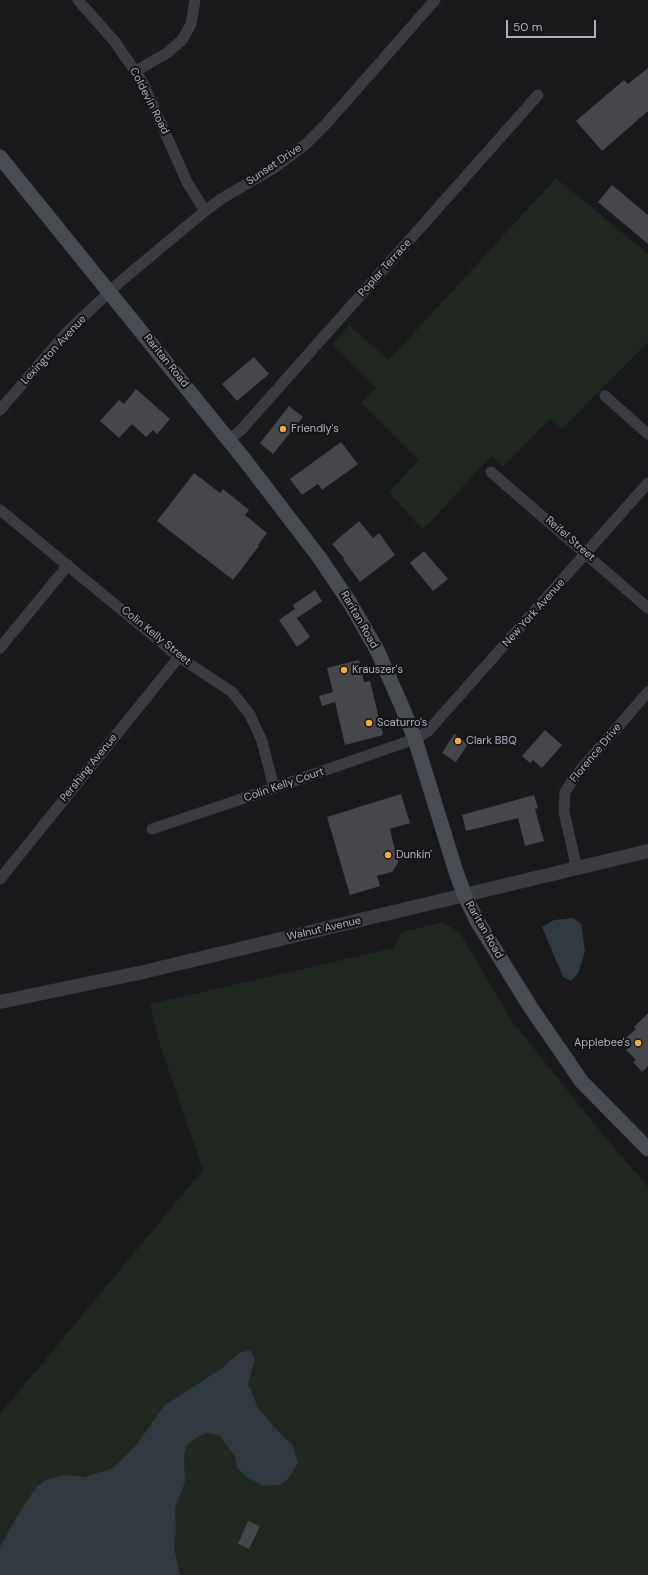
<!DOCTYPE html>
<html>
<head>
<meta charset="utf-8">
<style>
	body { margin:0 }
	#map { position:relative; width:648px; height:1575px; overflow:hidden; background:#19191c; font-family:"DM Sans",sans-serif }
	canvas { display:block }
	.scale { position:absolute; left:506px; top:20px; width:90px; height:18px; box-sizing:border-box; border:2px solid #acb1bb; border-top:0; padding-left:5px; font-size:12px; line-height:14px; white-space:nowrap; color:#acb1bb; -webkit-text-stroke:3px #141417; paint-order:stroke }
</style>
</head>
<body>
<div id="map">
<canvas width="648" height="1575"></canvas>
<div class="scale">50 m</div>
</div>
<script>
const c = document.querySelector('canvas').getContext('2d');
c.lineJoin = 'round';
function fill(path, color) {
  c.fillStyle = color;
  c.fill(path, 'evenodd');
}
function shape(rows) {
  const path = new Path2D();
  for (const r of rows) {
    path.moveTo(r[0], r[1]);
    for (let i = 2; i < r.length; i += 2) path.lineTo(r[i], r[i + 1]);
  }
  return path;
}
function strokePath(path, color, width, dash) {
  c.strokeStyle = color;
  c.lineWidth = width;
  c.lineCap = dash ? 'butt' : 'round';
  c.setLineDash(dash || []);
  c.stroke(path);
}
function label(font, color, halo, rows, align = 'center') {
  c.font = font + ' "DM Sans",sans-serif';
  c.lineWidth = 4;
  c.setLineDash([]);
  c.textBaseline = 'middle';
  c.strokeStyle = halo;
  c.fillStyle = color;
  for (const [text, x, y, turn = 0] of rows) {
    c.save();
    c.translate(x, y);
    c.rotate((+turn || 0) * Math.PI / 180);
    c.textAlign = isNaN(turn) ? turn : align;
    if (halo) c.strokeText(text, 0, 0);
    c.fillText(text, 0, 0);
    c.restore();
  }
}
const green = shape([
	[556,178,648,254,648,342,562,429,550,419,503,467,491,456,423,530,389,493,418,460,361,403,376,387,332,345,349,325,389,360],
	[443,922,460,933,512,1021,600,1131,648,1187,648,1575,0,1575,0,1414,203,1170,160,1045,150,1004,394,948,402,932]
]);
const water = shape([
	[573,918,581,924,585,951,578,974,571,981,563,977,542,927,554,920],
	[250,1350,255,1359,248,1384,258,1408,279,1432,292,1444,298,1463,289,1478,280,1485,263,1486,248,1478,237,1468,235,1456,220,1436,207,1433,196,1438,186,1446,184,1455,185,1482,175,1508,176,1529,174,1548,180,1575,0,1575,0,1547,13,1523,34,1490,44,1481,63,1475,85,1477,113,1468,137,1444,165,1405,221,1369,239,1353]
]);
const building = shape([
	[648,68,648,111,602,151,576,121,624,80,628,84],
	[612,185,648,215,648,244,598,202],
	[254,357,269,374,237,401,222,384],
	[136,389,170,419,157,434,153,430,146,437,132,424,119,438,100,421,119,400,124,404],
	[289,406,303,417,273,454,260,443],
	[341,442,358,464,322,490,318,484,302,495,290,479],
	[194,473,220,493,223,489,249,510,245,515,267,533,258,545,259,546,233,580,157,521],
	[359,521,373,538,379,533,395,555,360,582,343,559,344,558,332,544],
	[424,551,448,579,433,591,410,563],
	[315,590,322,601,297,618,310,637,297,647,279,620,295,609,293,605],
	[359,660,364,682,370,681,383,735,345,745,335,702,322,706,319,696,333,692,327,668],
	[545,730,562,745,542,768,533,760,530,763,522,756],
	[454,734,468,744,456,762,442,753],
	[401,794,410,823,390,829,398,863,392,872,377,876,380,886,350,895,327,817],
	[534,795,538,808,535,809,544,841,525,846,518,818,466,831,462,815],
	[648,1013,648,1066,642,1072,633,1062,636,1060,626,1050,631,1046,625,1039,636,1029,634,1027],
	[248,1521,260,1526,249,1549,238,1544]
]);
const minor = shape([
	[78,0,115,42,142,81,187,182,205,211],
	[136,71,167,53,182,40,191,24,195,0],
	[605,396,648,434],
	[0,410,65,334,121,281,205,211,221,199,274,168,306,144,326,124,435,0],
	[229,440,241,430,538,95],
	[491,472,648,608],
	[0,510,179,657,232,692,250,715,262,741,274,788],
	[0,648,68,565],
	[152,829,274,788,415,739,428,731,648,483],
	[577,869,564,812,565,792,576,775,648,692],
	[0,879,179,657]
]);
const tertiary = shape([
	[0,1002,139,973,648,851]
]);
const secondary = shape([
	[0,157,244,459,319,557,350,603,377,650,403,709,415,739,456,872,465,896,477,921,531,1008,582,1082,648,1149]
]);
const markers = [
	[283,429,4,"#f1ab3c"],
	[344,670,4,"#f1ab3c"],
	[369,723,4,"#f1ab3c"],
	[458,741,4,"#f1ab3c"],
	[388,855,4,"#f1ab3c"],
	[638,1043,4,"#f1ab3c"]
];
const streetNames = [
	["Coldevin Road",149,101,63],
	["Sunset Drive",274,165,-34],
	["Poplar Terrace",385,268,-48],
	["Lexington Avenue",54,350,-47],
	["Raritan Road",166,361,51],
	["Reifel Street",570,539,41],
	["New York Avenue",534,613,-48],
	["Raritan Road",359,620,60],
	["Colin Kelly Street",156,636,39],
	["Florence Drive",596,753,-50],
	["Pershing Avenue",89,768,-51],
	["Colin Kelly Court",284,785,-19],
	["Walnut Avenue",324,929,-13],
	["Raritan Road",484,930,60]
];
const poiNames = [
	["Friendly's",291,429],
	["Krauszer's",352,670],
	["Scaturro's",377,723],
	["Clark BBQ",466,741],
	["Dunkin'",396,855],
	["Applebee's",630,1043,"right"]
];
fill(green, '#1f2720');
fill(water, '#2f3940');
fill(building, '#46474c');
strokePath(minor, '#3a3c41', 11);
strokePath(tertiary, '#3a3c41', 14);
strokePath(secondary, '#484b51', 15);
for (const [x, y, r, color] of markers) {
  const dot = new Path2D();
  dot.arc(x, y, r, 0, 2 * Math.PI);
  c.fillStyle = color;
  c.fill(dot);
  strokePath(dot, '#141417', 1.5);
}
label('11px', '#acb1bb', '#141417', streetNames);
label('11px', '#acb1bb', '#141417', poiNames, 'left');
</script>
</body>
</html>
